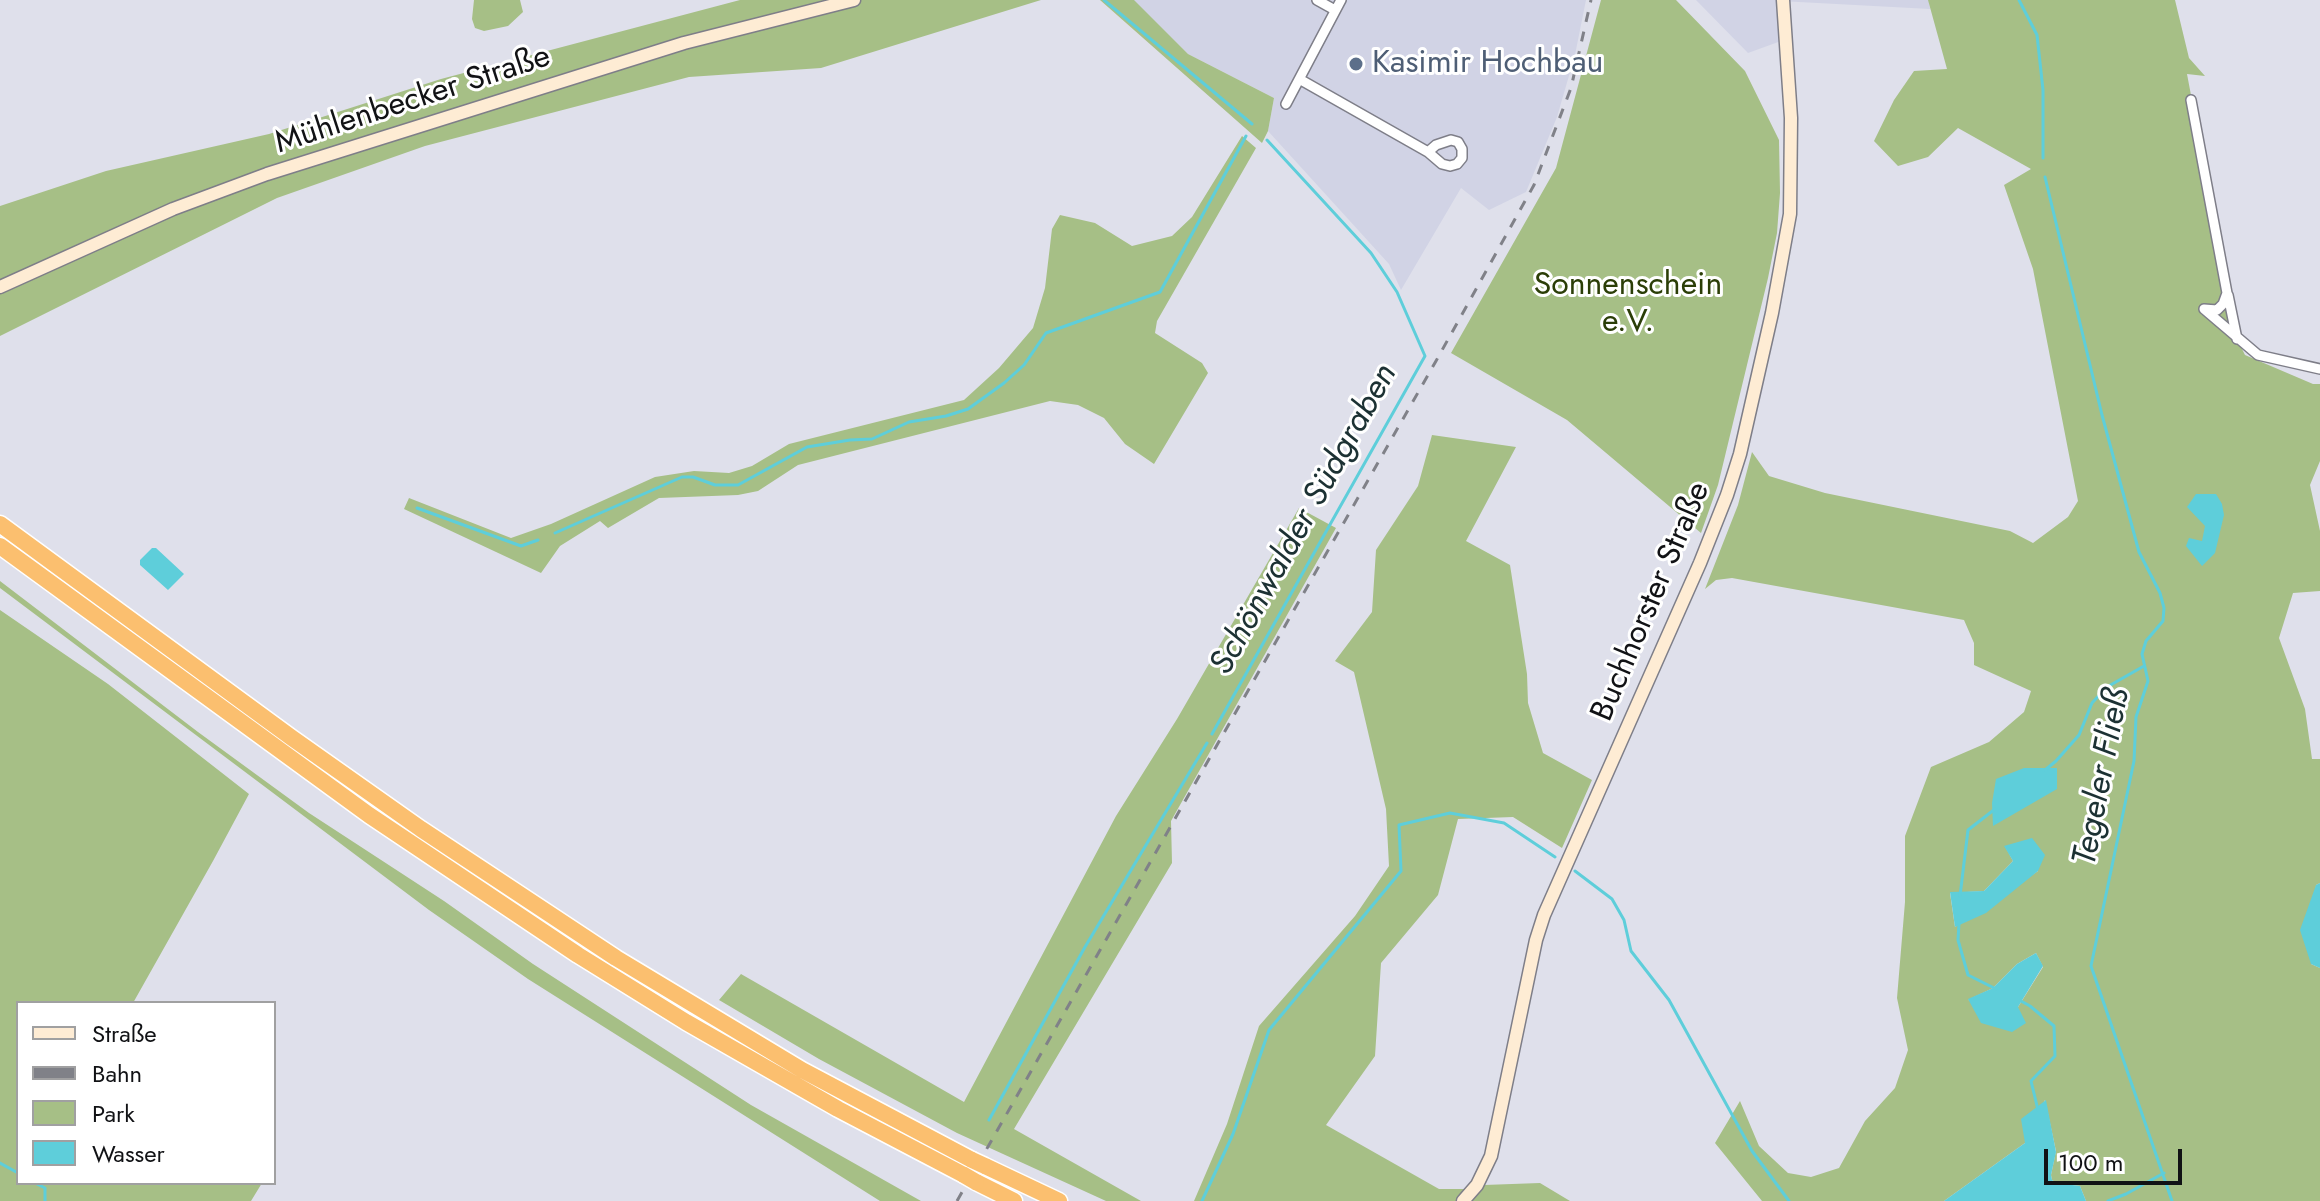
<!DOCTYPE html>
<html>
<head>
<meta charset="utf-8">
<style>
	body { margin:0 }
	#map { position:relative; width:2320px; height:1201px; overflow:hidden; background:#dfe0eb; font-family:Jost,sans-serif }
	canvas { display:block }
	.legend { position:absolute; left:16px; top:1001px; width:260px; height:184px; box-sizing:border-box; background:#fff; border:2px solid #a0a0a1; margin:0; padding:10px 14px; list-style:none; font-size:24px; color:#111215 }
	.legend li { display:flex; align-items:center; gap:16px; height:40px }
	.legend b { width:40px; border:2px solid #a0a0a1 }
	.scale { position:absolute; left:2044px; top:1149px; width:138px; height:36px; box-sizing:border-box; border:4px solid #111215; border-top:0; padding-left:10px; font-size:24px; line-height:28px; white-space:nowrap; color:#111215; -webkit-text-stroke:6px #fff; paint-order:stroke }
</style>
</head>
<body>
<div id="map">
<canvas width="2320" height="1201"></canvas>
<ul class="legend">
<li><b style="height:10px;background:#feecd4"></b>Straße</li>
<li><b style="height:10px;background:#808188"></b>Bahn</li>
<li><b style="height:22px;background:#a6bf86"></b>Park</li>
<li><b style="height:22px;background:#5eceda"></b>Wasser</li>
</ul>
<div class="scale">100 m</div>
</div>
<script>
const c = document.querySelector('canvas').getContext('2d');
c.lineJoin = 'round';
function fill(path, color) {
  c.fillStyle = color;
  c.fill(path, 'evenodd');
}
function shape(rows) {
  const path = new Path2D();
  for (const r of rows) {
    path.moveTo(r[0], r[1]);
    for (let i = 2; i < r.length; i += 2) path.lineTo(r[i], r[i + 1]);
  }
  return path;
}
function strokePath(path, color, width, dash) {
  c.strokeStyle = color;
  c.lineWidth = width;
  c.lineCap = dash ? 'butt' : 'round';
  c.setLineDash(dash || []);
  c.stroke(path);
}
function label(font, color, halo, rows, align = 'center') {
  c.font = font + ' Jost,sans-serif';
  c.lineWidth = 6;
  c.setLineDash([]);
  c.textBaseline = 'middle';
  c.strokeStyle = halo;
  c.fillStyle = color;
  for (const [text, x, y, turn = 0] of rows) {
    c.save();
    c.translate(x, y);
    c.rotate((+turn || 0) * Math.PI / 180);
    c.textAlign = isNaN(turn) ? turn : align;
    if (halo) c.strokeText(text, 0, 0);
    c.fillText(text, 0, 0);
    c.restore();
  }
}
const built = shape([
	[1133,0,1586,0,1575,55,1557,117,1526,192,1489,210,1461,188,1401,290,1389,264,1268,131,1274,98,1188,54],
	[1696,0,1929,0,1930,9,1780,1,1781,41,1748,53]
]);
const green = shape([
	[474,0,520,0,523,12,508,26,484,31,475,28,472,19],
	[740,0,1041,0,821,68,689,77,425,146,277,198,0,336,0,206,106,171,269,134,441,79],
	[1100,0,1134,0,1188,54,1274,98,1268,131,1262,143],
	[1601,0,1676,0,1745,71,1779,140,1780,193,1777,233,1768,278,1718,485,1701,533,1567,420,1451,353,1556,168],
	[1928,0,2175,0,2189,58,2205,76,2187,74,2237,339,2245,355,2313,384,2320,384,2320,461,2310,485,2320,531,2320,591,2293,593,2279,638,2305,709,2312,759,2320,759,2320,883,2316,885,2311,964,2320,968,2320,1201,2086,1201,2080,1186,2057,1183,2052,1180,2051,1175,2056,1151,2045,1100,2025,1143,1944,1201,1762,1201,1715,1143,1740,1101,1759,1146,1788,1173,1811,1177,1839,1168,1865,1121,1895,1088,1908,1050,1897,998,1905,902,1905,836,1931,767,1989,742,2024,712,2031,691,1974,665,1974,643,1964,620,1732,578,1716,580,1705,589,1738,505,1752,452,1769,476,1825,493,2010,531,2033,543,2068,517,2078,501,2033,269,2004,185,2031,169,1958,128,1928,157,1898,166,1874,141,1894,100,1914,71,1947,69],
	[2005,846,2038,871,1955,927,1950,893,1984,891,2013,861],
	[2036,953,2043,967,2018,1007,1968,1000,1993,988,2017,964],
	[1242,136,1256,148,1157,321,1155,333,1202,363,1208,373,1154,464,1125,444,1104,418,1078,405,1050,401,798,465,758,491,738,495,659,498,608,528,600,521,560,546,541,573,404,509,409,498,511,538,551,524,655,477,694,471,729,473,752,466,789,444,964,400,999,368,1033,328,1045,288,1052,229,1060,215,1095,223,1132,246,1172,236,1192,217],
	[1432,435,1516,447,1466,541,1510,565,1527,674,1528,703,1543,753,1592,780,1562,848,1513,817,1458,819,1438,895,1381,963,1375,1056,1326,1125,1439,1189,1468,1189,1456,1201,1194,1201,1227,1124,1259,1026,1355,916,1389,866,1386,809,1354,672,1335,661,1372,612,1376,550,1418,486],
	[1299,508,1336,528,1171,821,1172,863,1014,1129,1141,1201,1106,1201,957,1133,819,1059,719,1000,741,974,964,1102,1116,816,1177,719],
	[0,581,198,732,309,813,444,901,533,964,751,1105,921,1201,880,1201,528,979,429,910,0,588],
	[0,610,108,684,249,794,213,861,133,1003,18,1003,18,1183,262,1183,251,1201,0,1201],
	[1540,1183,1570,1201,1470,1201,1484,1185]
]);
const water = shape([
	[2196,494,2216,494,2222,504,2224,515,2215,553,2202,566,2186,546,2189,538,2202,541,2205,526,2187,507],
	[152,548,156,548,184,574,168,590,140,565,140,560],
	[2024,768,2057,768,2057,789,1993,826,1992,803,1996,779],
	[2032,838,2045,855,2038,871,1986,913,1955,927,1950,892,1984,891,2013,861,2004,846],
	[2320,883,2320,968,2311,964,2300,930,2316,885],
	[2036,953,2043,966,2018,1007,2026,1023,2012,1032,1981,1023,1968,999,1993,988,2017,964],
	[2046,1100,2056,1152,2051,1175,2052,1180,2057,1183,2080,1186,2086,1201,1944,1201,2025,1143,2021,1119]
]);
const stream = shape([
	[1104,0,1252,124],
	[2019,0,2037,35,2043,90,2043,158],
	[2045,177,2102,415,2139,552,2160,593,2164,608,2163,621,2146,641,2142,654,2148,681,2136,717,2134,761,2091,966,2172,1201],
	[417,508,521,546,538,540],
	[555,533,682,477,693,477,715,485,738,485,807,447,850,440,872,439,909,422,946,416,968,409,1004,383,1024,365,1046,333,1160,292,1246,136],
	[1212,734,1425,356,1397,292,1371,253,1267,140],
	[2045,770,2056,761,2079,735,2092,703,2107,687,2144,666],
	[1575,871,1612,899,1624,920,1631,951,1669,1000,1752,1151,1789,1201],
	[1960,896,1968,830,1995,809],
	[1959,923,1958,940,1968,975,1996,989],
	[2021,1001,2030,1006,2054,1026,2055,1056,2031,1081,2038,1110],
	[989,1120,1085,947,1207,743],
	[0,1163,18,1173],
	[35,1183,45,1188,45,1201],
	[1202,1201,1233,1134,1269,1030,1401,871,1399,825,1450,813,1504,823,1555,857],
	[2108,1201,2126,1194,2164,1173]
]);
const street = shape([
	[1317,0,1335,10],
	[1301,80,1428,152,1442,164,1450,166,1457,164,1462,158,1462,149,1458,142,1451,140,1436,145,1428,152],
	[2191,100,2227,293,2223,304,2217,310,2204,309],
	[1286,104,1341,0],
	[2228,295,2237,339],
	[2204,309,2258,355,2320,369]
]);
const secondary = shape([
	[0,287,173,209,267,174,684,43,854,0],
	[1463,1201,1477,1185,1491,1156,1536,940,1544,915,1700,563,1727,495,1740,454,1772,313,1790,214,1791,118,1783,0]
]);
const highway = shape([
	[0,524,292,738,421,829,616,958,802,1070,972,1160],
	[0,546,369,815,578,955,686,1022,838,1109,964,1175],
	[985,1166,1059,1201],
	[976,1182,1014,1201]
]);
const rail = shape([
	[957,1201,1436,361,1534,185,1571,88,1591,0]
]);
const highwayBridge = shape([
	[972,1160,985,1166],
	[964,1175,976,1182]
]);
const markers = [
	[1356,64,8,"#5c6f8a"]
];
const serviceNames = [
	["Kasimir Hochbau",1372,64]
];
const streetNames = [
	["Mühlenbecker Straße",413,101,-18],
	["Buchhorster Straße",1652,602,-67]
];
const parkNames = [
	["Sonnenschein",1628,286],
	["e.V.",1628,323]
];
const waterNames = [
	["Schönwalder Südgraben",1305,520,-61],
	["Tegeler Fließ",2103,777,-79]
];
fill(built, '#d1d3e5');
fill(green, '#a6bf86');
fill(water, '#5eceda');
strokePath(stream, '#5eceda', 3);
strokePath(street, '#7e7e88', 12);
strokePath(secondary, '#7e7e88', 15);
strokePath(highway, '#fff', 19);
strokePath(street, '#fff', 9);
strokePath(secondary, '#feecd4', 12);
strokePath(highway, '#fbbf6f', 16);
strokePath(rail, '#808188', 3, [10, 10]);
strokePath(highwayBridge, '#fff', 19, []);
strokePath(highwayBridge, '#fbbf6f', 16);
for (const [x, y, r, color] of markers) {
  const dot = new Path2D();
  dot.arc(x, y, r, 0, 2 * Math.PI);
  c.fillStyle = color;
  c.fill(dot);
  strokePath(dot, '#fff', 3);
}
label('32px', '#4e5e75', '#fff', serviceNames, 'left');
label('32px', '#111215', '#fff', streetNames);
label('32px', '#2b3e07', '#fff', parkNames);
label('italic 34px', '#1c3133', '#fff', waterNames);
</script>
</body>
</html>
